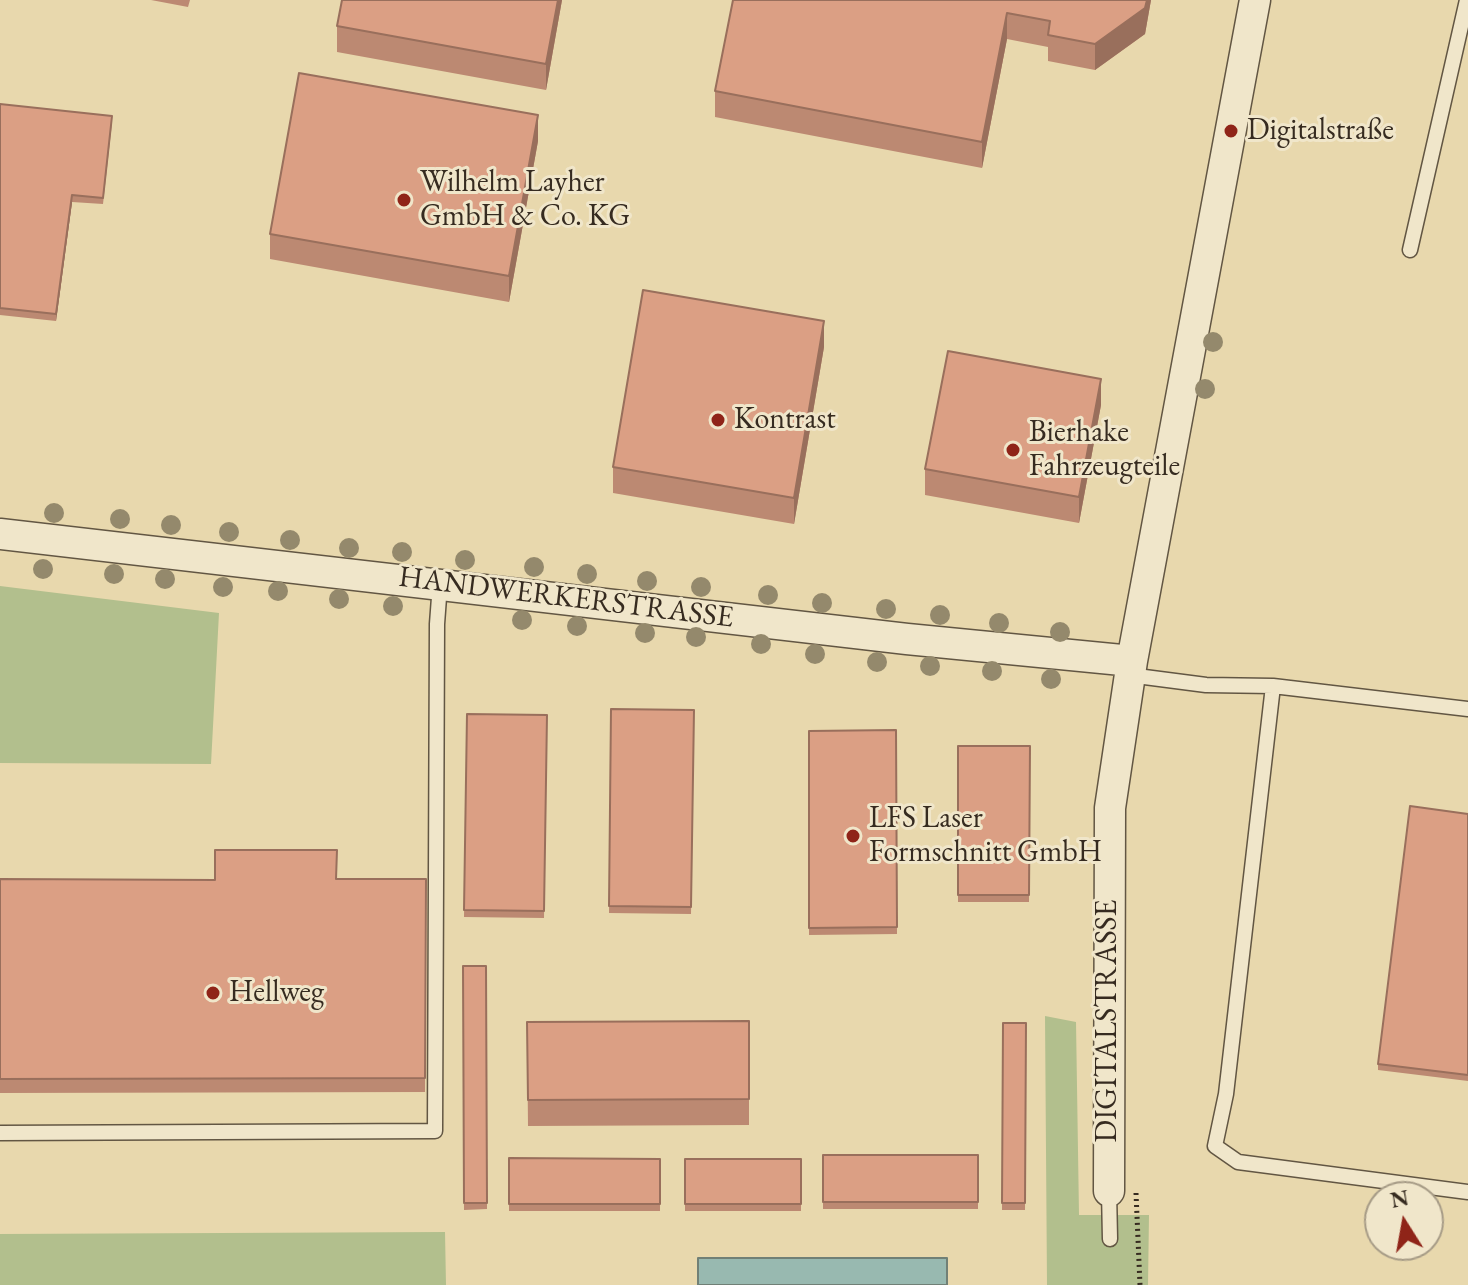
<!DOCTYPE html>
<html>
<head>
<meta charset="utf-8">
<style>
	body { margin:0 }
	#map { position:relative; width:1468px; height:1285px; overflow:hidden; background:#e8d8ad; font-family:"EB Garamond",serif }
	canvas { display:block }
	.north { position:absolute; left:1364px; top:1181px; width:80px; height:80px; box-sizing:border-box; background:#f0e6ca; border:2px solid #a69b86; border-radius:50%; rotate:349deg; font-size:22px; font-weight:700; line-height:32px; text-align:center; color:#362b20 }
	.north::after { content:''; display:block; margin:auto; width:28px; height:36px; background:#8f2418; clip-path:polygon(50% 0,100% 100%,50% 72%,0 100%) }
</style>
</head>
<body>
<div id="map">
<canvas width="1468" height="1285"></canvas>
<div class="north">N</div>
</div>
<script>
const c = document.querySelector('canvas').getContext('2d');
c.lineJoin = 'round';
function fill(path, color) {
  c.fillStyle = color;
  c.fill(path, 'evenodd');
}
function shape(rows) {
  const path = new Path2D();
  for (const r of rows) {
    path.moveTo(r[0], r[1]);
    for (let i = 2; i < r.length; i += 2) path.lineTo(r[i], r[i + 1]);
  }
  return path;
}
function strokePath(path, color, width, dash) {
  c.strokeStyle = color;
  c.lineWidth = width;
  c.lineCap = dash ? 'butt' : 'round';
  c.setLineDash(dash || []);
  c.stroke(path);
}
function label(font, color, halo, rows, align = 'center') {
  c.font = font + ' "EB Garamond",serif';
  c.lineWidth = 6;
  c.setLineDash([]);
  c.textBaseline = 'middle';
  c.strokeStyle = halo;
  c.fillStyle = color;
  for (const [text, x, y, turn = 0] of rows) {
    c.save();
    c.translate(x, y);
    c.rotate((+turn || 0) * Math.PI / 180);
    c.textAlign = isNaN(turn) ? turn : align;
    if (halo) c.strokeText(text, 0, 0);
    c.fillText(text, 0, 0);
    c.restore();
  }
}
const green = shape([
	[0,586,219,613,211,764,0,763],
	[1045,1016,1076,1022,1079,1215,1149,1215,1148,1285,1047,1285],
	[445,1232,446,1285,0,1285,0,1234]
]);
const water = shape([
	[698,1258,947,1258,947,1285,698,1285,698,1258]
]);
const path = shape([
	[1136,1193,1140,1285]
]);
const lane = shape([
	[1410,250,1467,0],
	[1129,675,1206,685,1273,686,1468,709],
	[1273,686,1226,1094,1215,1146,1238,1162,1468,1192],
	[0,1133,435,1131,437,624,440,584],
	[1109,1191,1110,1239]
]);
const street = shape([
	[0,534,907,639,1132,661],
	[1109,1191,1110,808,1132,661,1255,0]
]);
const trees = [
	[1213,342],
	[1205,389],
	[54,513],
	[120,519],
	[171,525],
	[229,532],
	[290,540],
	[349,548],
	[402,552],
	[465,560],
	[534,567],
	[43,569],
	[114,574],
	[587,574],
	[165,579],
	[647,581],
	[223,587],
	[701,587],
	[278,591],
	[768,595],
	[339,599],
	[822,603],
	[393,606],
	[886,609],
	[940,615],
	[522,620],
	[999,623],
	[577,626],
	[1060,632],
	[645,633],
	[696,637],
	[761,644],
	[815,654],
	[877,662],
	[930,666],
	[992,671],
	[1051,679]
];
const wall = shape([
	[151,0,190,0,188,7],
	[562,0,546,90,337,52,337,26],
	[733,0,1151,0,1145,34,1095,70,1048,61,1048,47,1007,39,982,168,715,117,715,91],
	[0,104,112,123,103,204,72,202,56,321,0,315],
	[538,141,509,302,270,259,270,234],
	[824,347,794,524,613,493,613,467],
	[1101,405,1079,523,925,495,925,469],
	[611,709,694,710,691,914,609,913],
	[467,714,547,715,544,918,464,917],
	[896,730,897,934,809,935,809,731],
	[958,746,1030,746,1029,902,958,902],
	[1468,814,1468,1081,1378,1070,1378,1064],
	[0,879,426,879,425,1092,0,1093],
	[463,966,486,966,487,1209,464,1210],
	[749,1021,749,1125,528,1126,527,1022],
	[1003,1023,1026,1023,1025,1210,1002,1210],
	[823,1155,978,1155,978,1209,823,1209],
	[509,1158,660,1159,660,1211,509,1211],
	[685,1159,801,1159,801,1211,685,1211]
]);
const shadedWall = shape([
	[558,0,562,0,546,90,546,64],
	[1147,0,1151,0,1145,34,1095,70,1095,44],
	[1007,13,1007,39,982,168,982,142],
	[538,115,538,141,509,302,509,276],
	[72,195,72,202,56,321,56,314],
	[824,321,824,347,794,524,794,498],
	[1101,379,1101,405,1079,523,1079,497]
]);
const building = shape([
	[342,0,558,0,546,64,337,26,342,0],
	[733,0,1147,0,1145,8,1095,44,1048,35,1050,21,1007,13,982,142,715,91,733,0],
	[299,73,538,115,509,276,270,234,299,73],
	[0,104,112,116,103,198,72,195,56,314,0,308,0,104],
	[643,290,824,321,794,498,613,467,643,290],
	[948,351,1101,379,1079,497,925,469,948,351],
	[611,709,694,710,691,907,609,906,611,709],
	[467,714,547,715,544,911,464,910,467,714],
	[896,730,897,927,809,928,809,731,896,730],
	[958,746,1030,746,1029,895,958,895,958,746],
	[1410,806,1468,814,1468,1075,1378,1064,1410,806],
	[215,850,337,850,336,879,426,879,425,1078,0,1079,0,879,215,880,215,850],
	[463,966,486,966,487,1203,464,1203,463,966],
	[749,1021,749,1099,528,1100,527,1022,749,1021],
	[1003,1023,1026,1023,1025,1203,1002,1203,1003,1023],
	[823,1155,978,1155,978,1202,823,1202,823,1155],
	[509,1158,660,1159,660,1204,509,1204,509,1158],
	[685,1159,801,1159,801,1204,685,1204,685,1159]
]);
const markers = [
	[1231,131,8,"#8f2418"],
	[404,200,8,"#8f2418"],
	[718,420,8,"#8f2418"],
	[1013,450,8,"#8f2418"],
	[853,836,8,"#8f2418"],
	[213,993,8,"#8f2418"]
];
const poiNames = [
	["Digitalstraße",1247,131],
	["Wilhelm Layher",420,183],
	["GmbH & Co. KG",420,217],
	["Kontrast",734,420],
	["Bierhake",1029,433],
	["Fahrzeugteile",1029,467],
	["LFS Laser",869,819],
	["Formschnitt GmbH",869,853],
	["Hellweg",229,993]
];
const streetNames = [
	["HANDWERKERSTRASSE",566,598,7],
	["DIGITALSTRASSE",1108,1021,-90]
];
fill(green, '#b2bf8d');
fill(water, '#98b9b0');
strokePath(water, '#718076', 2);
strokePath(lane, '#625643', 17);
strokePath(street, '#625643', 33);
strokePath(path, '#362b20', 5, [2, 4]);
strokePath(lane, '#f0e6ca', 14);
strokePath(street, '#f0e6ca', 30);
c.fillStyle = '#94896c';
for (const [x, y] of trees) {
  c.beginPath();
  c.arc(x, y, 10, 0, 2 * Math.PI);
  c.fill();
}
fill(wall, '#bc8972');
fill(shadedWall, '#996f5c');
fill(building, '#db9f84');
strokePath(building, '#996f5c', 2);
for (const [x, y, r, color] of markers) {
  const dot = new Path2D();
  dot.arc(x, y, r, 0, 2 * Math.PI);
  c.fillStyle = color;
  c.fill(dot);
  strokePath(dot, '#f0e6ca', 3);
}
label('30px', '#362b20', '#f0e6ca', poiNames, 'left');
label('30px', '#362b20', '#f0e6ca', streetNames);
</script>
</body>
</html>
